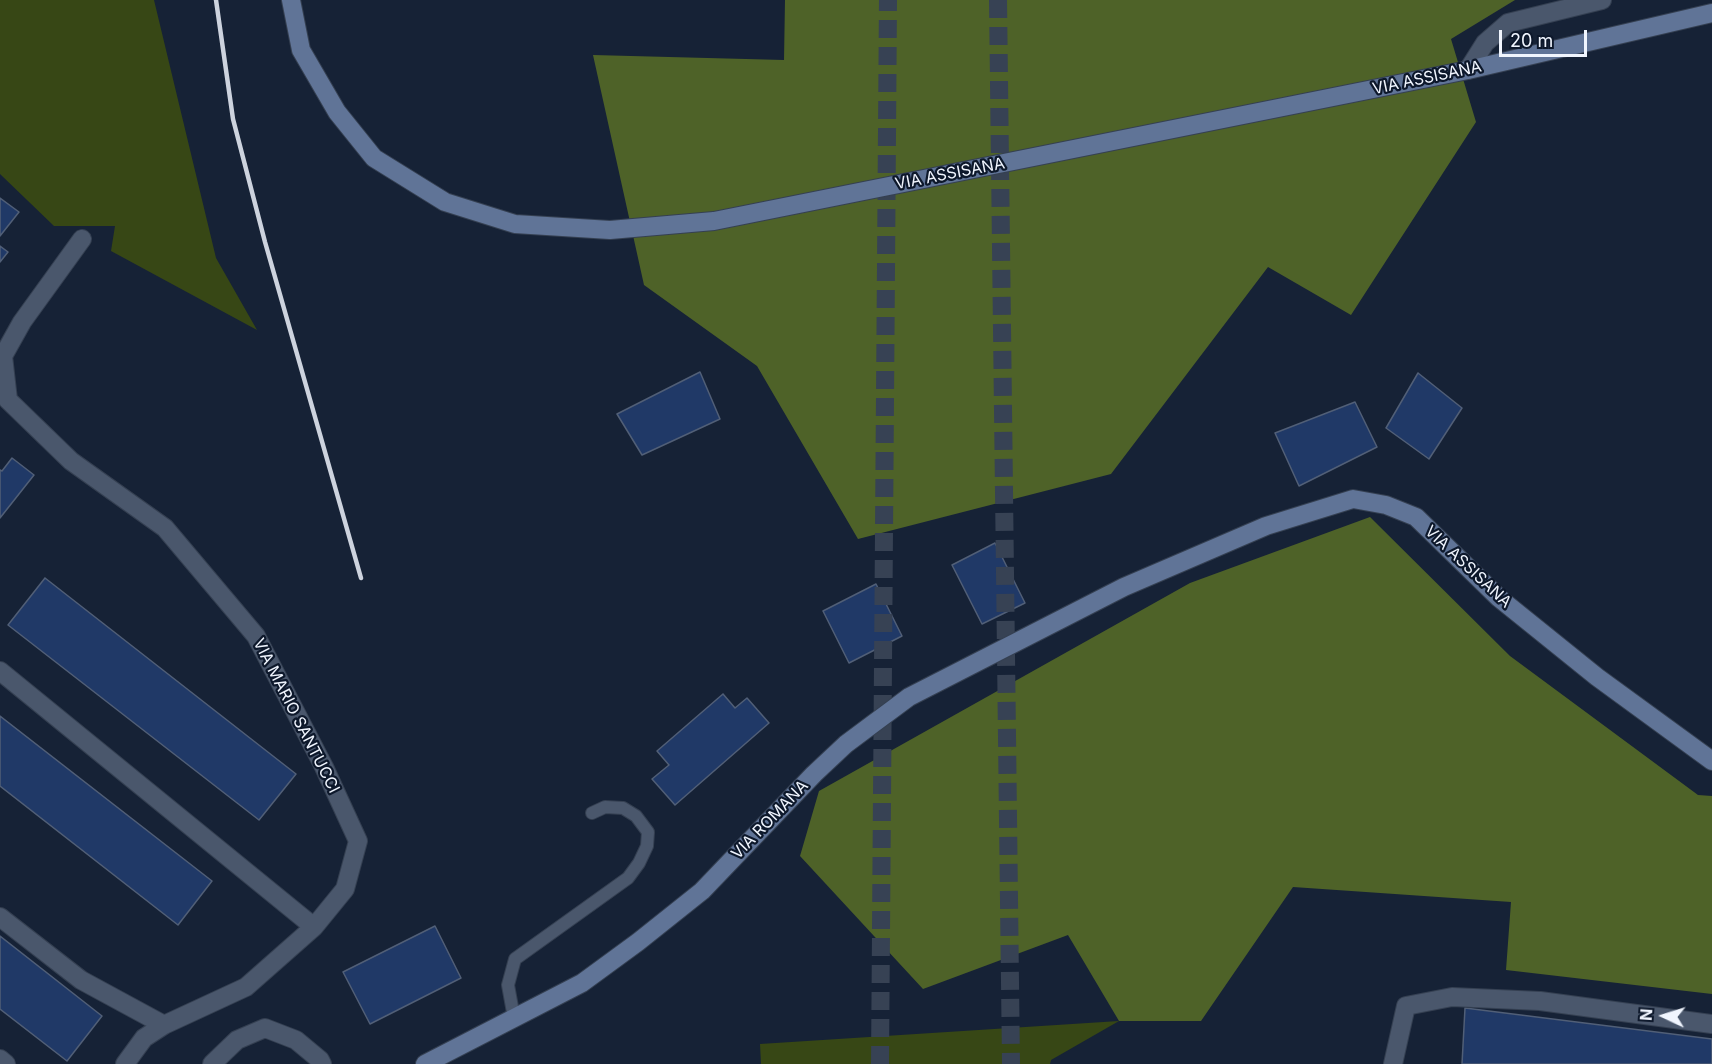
<!DOCTYPE html>
<html>
<head>
<meta charset="utf-8">
<style>
	body { margin:0 }
	#map { position:relative; width:1712px; height:1064px; overflow:hidden; background:#162236; font-family:Inter,sans-serif }
	canvas { display:block }
	.north { position:absolute; left:1634px; top:986px; width:60px; height:60px; -webkit-text-stroke:4px #0d182b; paint-order:stroke; rotate:274deg; font-size:16px; font-weight:700; line-height:24px; text-align:center; color:#f0f5fe }
	.north::after { content:''; display:block; margin:auto; width:21px; height:27px; background:#f0f5fe; clip-path:polygon(50% 0,100% 100%,50% 72%,0 100%) }
	.scale { position:absolute; left:1499px; top:30px; width:88px; height:27px; box-sizing:border-box; border:3px solid #f0f5fe; border-top:0; padding-left:8px; font-size:18px; line-height:21px; white-space:nowrap; color:#f0f5fe; -webkit-text-stroke:4px #0d182b; paint-order:stroke }
</style>
</head>
<body>
<div id="map">
<canvas width="1712" height="1064"></canvas>
<div class="north">N</div>
<div class="scale">20 m</div>
</div>
<script>
const c = document.querySelector('canvas').getContext('2d');
c.lineJoin = 'round';
function fill(path, color) {
  c.fillStyle = color;
  c.fill(path, 'evenodd');
}
function shape(rows) {
  const path = new Path2D();
  for (const r of rows) {
    path.moveTo(r[0], r[1]);
    for (let i = 2; i < r.length; i += 2) path.lineTo(r[i], r[i + 1]);
  }
  return path;
}
function strokePath(path, color, width, dash) {
  c.strokeStyle = color;
  c.lineWidth = width;
  c.lineCap = dash ? 'butt' : 'round';
  c.setLineDash(dash || []);
  c.stroke(path);
}
function label(font, color, halo, rows, align = 'center') {
  c.font = font + ' Inter,sans-serif';
  c.lineWidth = 4.5;
  c.setLineDash([]);
  c.textBaseline = 'middle';
  c.strokeStyle = halo;
  c.fillStyle = color;
  for (const [text, x, y, turn = 0] of rows) {
    c.save();
    c.translate(x, y);
    c.rotate((+turn || 0) * Math.PI / 180);
    c.textAlign = isNaN(turn) ? turn : align;
    if (halo) c.strokeText(text, 0, 0);
    c.fillText(text, 0, 0);
    c.restore();
  }
}
const green = shape([
	[0,0,154,0,216,258,257,330,111,251,115,226,54,226,0,174],
	[1119,1021,1051,1060,1050,1064,761,1064,760,1044]
]);
const forest = shape([
	[785,0,1515,0,1451,39,1476,122,1351,315,1268,267,1111,474,858,539,757,366,644,285,593,55,784,60],
	[1370,517,1510,656,1698,795,1712,796,1712,994,1506,970,1511,902,1293,887,1201,1021,1119,1021,1068,935,923,989,800,856,819,791,1190,583]
]);
const building = shape([
	[0,198,19,212,0,236,0,198],
	[0,246,8,252,0,262,0,246],
	[700,372,720,419,642,455,617,414,700,372],
	[1418,373,1462,408,1429,459,1386,428,1418,373],
	[1355,402,1377,447,1299,486,1275,433,1355,402],
	[12,458,34,475,0,518,0,470,2,471,12,458],
	[995,543,1025,603,982,624,952,565,995,543],
	[45,578,296,774,259,820,8,625,45,578],
	[876,584,902,636,849,663,823,611,876,584],
	[723,694,735,708,747,698,769,723,675,805,652,779,669,765,657,751,723,694],
	[0,716,212,881,178,925,0,786,0,716],
	[435,926,461,978,370,1024,343,972,435,926],
	[0,936,102,1016,67,1061,0,1009,0,936],
	[1465,1008,1712,1039,1712,1064,1462,1064,1465,1008]
]);
const highwayTunnel = shape([
	[998,0,1011,1064],
	[880,1064,888,0]
]);
const lane = shape([
	[514,1018,508,985,515,959,628,878,639,863,647,846,648,832,636,816,623,808,605,807,592,813]
]);
const street = shape([
	[1468,70,1485,43,1508,23,1602,0],
	[82,239,22,322,3,356,8,400,71,461,165,528,256,636,324,767,358,841,345,889,314,927,246,987,164,1025,144,1038,125,1064],
	[0,671,314,927],
	[0,917,81,980,164,1025],
	[0,1059,6,1064],
	[212,1064,237,1040,265,1028,296,1040,320,1060,322,1064],
	[1393,1064,1406,1006,1452,997,1540,1001,1712,1024]
]);
const secondary = shape([
	[291,0,301,50,337,112,374,158,445,202,515,224,610,230,714,221,1468,70,1712,13],
	[425,1064,582,983,638,942,702,891,814,774,846,744,909,697,1124,587,1266,526,1353,499,1386,505,1416,517,1499,598,1597,677,1712,761]
]);
const rail = shape([
	[216,0,233,119,265,242,361,578]
]);
const streetNames = [
	["VIA ASSISANA",1427,78,-12],
	["VIA ASSISANA",950,174,-11],
	["VIA ASSISANA",1468,567,43],
	["VIA MARIO SANTUCCI",296,716,63],
	["VIA ROMANA",770,820,-46]
];
fill(green, '#374715');
fill(forest, '#4e6228');
fill(building, '#203967');
strokePath(building, '#515f77', 1.5);
strokePath(highwayTunnel, '#374254', 18, [18, 9]);
strokePath(lane, '#354052', 14);
strokePath(street, '#354052', 20);
strokePath(secondary, '#354052', 20);
strokePath(lane, '#4a576c', 12);
strokePath(street, '#4a576c', 18);
strokePath(secondary, '#607497', 18);
strokePath(rail, '#cdd3de', 4.5);
label('16px', '#f0f5fe', '#0d182b', streetNames);
</script>
</body>
</html>
